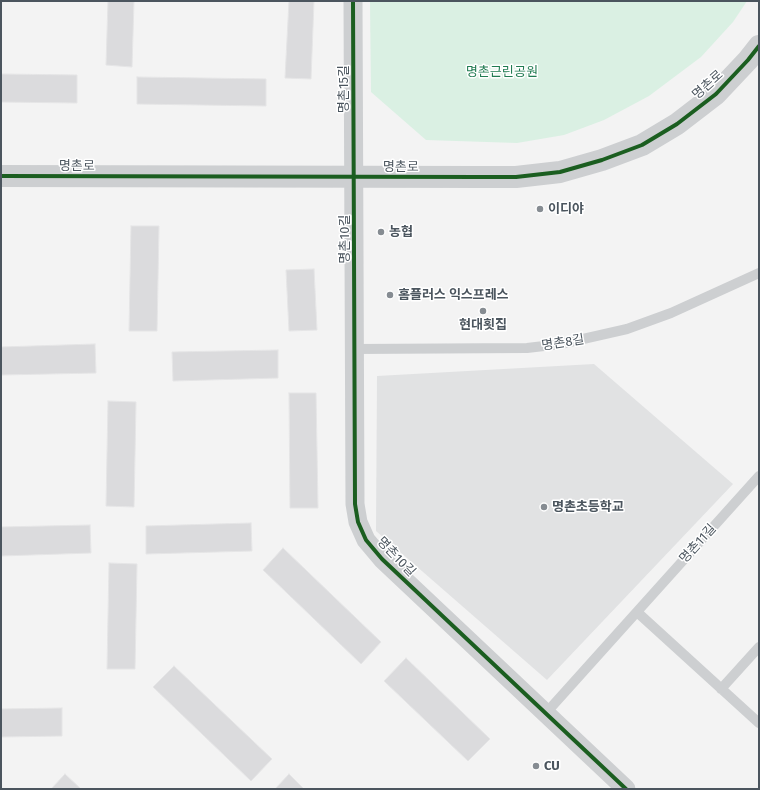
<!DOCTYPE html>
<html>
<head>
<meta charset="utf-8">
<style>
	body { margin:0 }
	#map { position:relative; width:760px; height:790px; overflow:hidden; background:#f3f3f3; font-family:"Fira Sans",sans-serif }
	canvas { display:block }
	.frame { position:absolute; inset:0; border:2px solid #4b555e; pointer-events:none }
</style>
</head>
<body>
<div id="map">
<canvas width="760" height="790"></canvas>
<div class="frame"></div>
</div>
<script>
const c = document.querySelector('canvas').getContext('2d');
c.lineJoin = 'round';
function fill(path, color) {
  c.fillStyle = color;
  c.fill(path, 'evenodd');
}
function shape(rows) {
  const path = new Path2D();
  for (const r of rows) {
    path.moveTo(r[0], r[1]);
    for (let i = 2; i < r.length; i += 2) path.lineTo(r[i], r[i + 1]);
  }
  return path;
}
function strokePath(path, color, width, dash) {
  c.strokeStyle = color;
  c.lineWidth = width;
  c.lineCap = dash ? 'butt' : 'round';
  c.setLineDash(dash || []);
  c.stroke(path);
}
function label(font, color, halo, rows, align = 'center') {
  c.font = font + ' "Fira Sans","Noto Sans KR",sans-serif';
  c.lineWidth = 3;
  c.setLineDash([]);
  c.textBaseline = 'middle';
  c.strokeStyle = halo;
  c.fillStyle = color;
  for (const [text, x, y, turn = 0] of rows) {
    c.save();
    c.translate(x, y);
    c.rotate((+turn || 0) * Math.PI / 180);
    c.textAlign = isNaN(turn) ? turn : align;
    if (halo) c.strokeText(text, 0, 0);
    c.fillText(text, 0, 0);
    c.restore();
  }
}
const education = shape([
	[594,364,733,484,547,680,376,531,377,376]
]);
const green = shape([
	[370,1,747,1,733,22,701,57,649,96,604,120,564,135,517,143,426,140,371,92]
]);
const building = shape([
	[108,1,134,1,132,67,106,65,108,1],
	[289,1,314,1,311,79,285,78,289,1],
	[1,74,77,75,77,103,1,102,1,74],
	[137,77,266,79,266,106,137,104,137,77],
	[131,226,159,226,157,331,129,331,131,226],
	[314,269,317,330,289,331,286,270,314,269],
	[95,344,96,373,1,375,1,347,95,344],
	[278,350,278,378,173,381,172,352,278,350],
	[289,393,316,393,318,508,290,508,289,393],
	[108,401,136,402,134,507,106,506,108,401],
	[251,523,252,551,146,554,146,526,251,523],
	[90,525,91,553,1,556,1,527,90,525],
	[283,548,381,642,361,664,263,570,283,548],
	[109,563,137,564,135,669,107,669,109,563],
	[406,658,490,739,468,761,384,681,406,658],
	[174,666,272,759,251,781,153,687,174,666],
	[62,708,62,736,1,737,1,709,62,708],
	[65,774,81,789,51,789,65,774],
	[289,774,304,789,275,789,289,774]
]);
const service = shape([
	[355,349,527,348,561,344,627,329,671,313,759,273],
	[637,612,759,723],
	[721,689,759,647],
	[546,713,759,476]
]);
const minor = shape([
	[353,1,355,504,358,522,366,540,382,559,626,789]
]);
const tertiary = shape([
	[1,176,479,177,516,177,560,172,602,160,642,145,677,124,716,94,748,60,759,46]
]);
const cycleway = shape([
	[353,1,355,504,358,522,366,540,382,559,626,789],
	[1,176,479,177,516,177,560,172,602,160,642,145,677,124,716,94,748,60,759,46]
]);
const markers = [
	[540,209,4,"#868c92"],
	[381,232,4,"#868c92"],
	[390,295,4,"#868c92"],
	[483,311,4,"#868c92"],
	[544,507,4,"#868c92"],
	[536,766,4,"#868c92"]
];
const parkNames = [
	["명촌근린공원",502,72]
];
const streetNames = [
	["명촌로",708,85,-42],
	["명촌15길",344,89,-90],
	["명촌로",77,166],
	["명촌로",401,167],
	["명촌10길",345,239,-90],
	["명촌8길",563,343,-9],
	["명촌11길",698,544,-48],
	["명촌10길",396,557,46]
];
const poiNames = [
	["이디야",548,209],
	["농협",389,232],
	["홈플러스 익스프레스",398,295],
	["현대횟집",483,325,"center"],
	["명촌초등학교",552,507],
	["CU",544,766]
];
fill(education, '#e1e2e3');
fill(green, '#daf0e3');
fill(building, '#dbdbdd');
strokePath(building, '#e5e5e6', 1);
strokePath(service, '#cdcfd1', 10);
strokePath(minor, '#cdcfd1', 19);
strokePath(tertiary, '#cdcfd1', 22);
strokePath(cycleway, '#1b5e20', 4);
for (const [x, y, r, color] of markers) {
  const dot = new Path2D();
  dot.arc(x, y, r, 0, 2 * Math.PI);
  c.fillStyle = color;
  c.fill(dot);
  strokePath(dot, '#fff', 1.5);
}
label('13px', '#207b51', '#fff', parkNames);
label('13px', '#4b555e', '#fff', streetNames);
label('bold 13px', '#4b555e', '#fff', poiNames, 'left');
</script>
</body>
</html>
